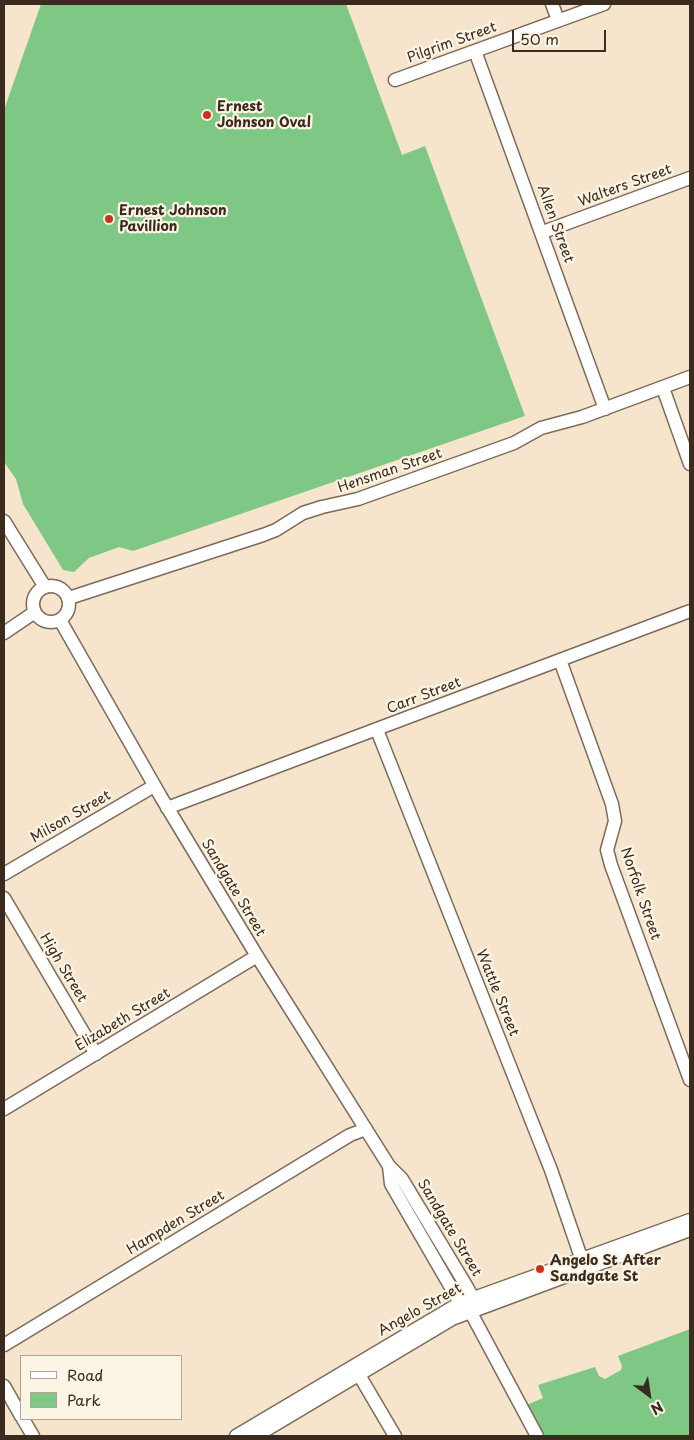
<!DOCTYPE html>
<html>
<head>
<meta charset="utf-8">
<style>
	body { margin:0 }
	#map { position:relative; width:694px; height:1440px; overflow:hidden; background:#f6e5cc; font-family:"Playpen Sans",sans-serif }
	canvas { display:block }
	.frame { position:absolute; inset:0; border:5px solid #3b2a1e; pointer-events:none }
	.legend { position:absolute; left:20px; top:1355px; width:162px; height:65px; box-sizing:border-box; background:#fcf5e5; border:1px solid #afa495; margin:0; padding:6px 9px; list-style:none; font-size:15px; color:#3b2a1e }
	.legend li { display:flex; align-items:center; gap:10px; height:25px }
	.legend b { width:25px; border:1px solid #afa495 }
	.north { position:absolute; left:624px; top:1370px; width:50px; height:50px; -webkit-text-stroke:4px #fcf5e5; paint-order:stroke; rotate:149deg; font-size:14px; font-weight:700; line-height:20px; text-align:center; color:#3b2a1e }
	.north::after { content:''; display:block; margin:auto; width:18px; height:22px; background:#3b2a1e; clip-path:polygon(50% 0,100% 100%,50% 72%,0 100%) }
	.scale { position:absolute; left:512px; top:30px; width:94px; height:22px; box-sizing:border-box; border:2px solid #3b2a1e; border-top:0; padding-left:6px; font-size:15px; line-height:18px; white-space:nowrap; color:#3b2a1e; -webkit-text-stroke:4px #fcf5e5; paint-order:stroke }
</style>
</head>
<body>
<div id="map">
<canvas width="694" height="1440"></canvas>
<div class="frame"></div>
<ul class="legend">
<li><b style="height:6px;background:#fff"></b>Road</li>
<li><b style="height:14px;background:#7ec784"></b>Park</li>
</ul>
<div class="north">N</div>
<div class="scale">50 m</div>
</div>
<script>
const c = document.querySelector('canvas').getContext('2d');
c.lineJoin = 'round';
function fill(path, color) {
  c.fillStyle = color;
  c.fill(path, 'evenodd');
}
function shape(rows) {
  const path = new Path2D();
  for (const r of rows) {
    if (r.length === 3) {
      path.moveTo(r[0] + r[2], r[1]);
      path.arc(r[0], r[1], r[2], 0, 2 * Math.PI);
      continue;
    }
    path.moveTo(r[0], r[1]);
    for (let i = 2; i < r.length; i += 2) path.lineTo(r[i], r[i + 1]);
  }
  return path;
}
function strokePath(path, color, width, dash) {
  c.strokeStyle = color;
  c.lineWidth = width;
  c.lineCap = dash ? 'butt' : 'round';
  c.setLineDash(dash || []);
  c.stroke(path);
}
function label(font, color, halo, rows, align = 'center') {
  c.font = font + ' "Playpen Sans",sans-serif';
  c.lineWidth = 4.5;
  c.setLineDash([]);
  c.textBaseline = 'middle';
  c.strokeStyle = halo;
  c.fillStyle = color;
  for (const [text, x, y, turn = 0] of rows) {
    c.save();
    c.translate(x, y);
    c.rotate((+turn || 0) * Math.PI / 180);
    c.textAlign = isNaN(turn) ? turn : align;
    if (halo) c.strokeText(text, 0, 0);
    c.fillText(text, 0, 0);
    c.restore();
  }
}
const green = shape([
	[41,4,346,4,402,155,425,146,525,416,133,551,119,547,89,558,74,572,63,570,23,504,16,479,4,462,4,110],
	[690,1329,690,1436,543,1436,524,1406,543,1398,538,1385,595,1367,599,1376,605,1379,621,1370,622,1366,618,1356]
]);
const minor = shape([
	[552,4,558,20],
	[475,51,605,409],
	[395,80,604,4],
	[543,232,690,178],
	[663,388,690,464],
	[4,521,45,587],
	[51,604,18],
	[69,598,263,535,276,530,303,513,322,507,358,499,514,443,541,428,582,417,690,377],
	[60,620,161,797,257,956,389,1166,402,1179,467,1287,473,1298,470,1311],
	[4,633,35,612],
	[560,660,612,804,615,821,607,850,611,865,690,1080],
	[377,730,551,1170,585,1269],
	[167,808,690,611],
	[4,874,154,786],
	[4,898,96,1054],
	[4,1109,257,956],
	[389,1166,391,1184,460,1303,470,1311,537,1436],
	[4,1345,350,1135,366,1129],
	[355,1368,395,1436],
	[4,1386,21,1416],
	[23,1419,33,1436],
	[236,1436,460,1303,690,1220],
	[256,1436,452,1319,690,1230]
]);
const markers = [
	[207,115,5,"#c8321e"],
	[109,219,5,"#c8321e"],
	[540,1269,5,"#c8321e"]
];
const streetNames = [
	["Pilgrim Street",452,43,-20],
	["Walters Street",625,186,-20],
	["Allen Street",555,224,70],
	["Hensman Street",390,471,-19],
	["Carr Street",424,696,-21],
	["Milson Street",71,817,-30],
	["Sandgate Street",233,888,59],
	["Norfolk Street",640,894,71],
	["High Street",63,968,59],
	["Wattle Street",497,993,68],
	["Elizabeth Street",123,1020,-31],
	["Hampden Street",176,1223,-31],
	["Sandgate Street",449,1228,59],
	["Angelo Street",420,1310,-29]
];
const poiNames = [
	["Ernest",217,107],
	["Johnson Oval",217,123],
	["Ernest Johnson",119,211],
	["Pavillion",119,227],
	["Angelo St After",550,1261],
	["Sandgate St",550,1277]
];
fill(green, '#7ec784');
strokePath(minor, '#7c6b5b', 15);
strokePath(minor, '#fff', 12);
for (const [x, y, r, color] of markers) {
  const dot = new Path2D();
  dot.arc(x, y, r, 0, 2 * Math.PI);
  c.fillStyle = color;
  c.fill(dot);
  strokePath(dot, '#fcf5e5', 2);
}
label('14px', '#3b2a1e', '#fcf5e5', streetNames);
label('bold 14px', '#3b2a1e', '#fcf5e5', poiNames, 'left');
</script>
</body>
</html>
